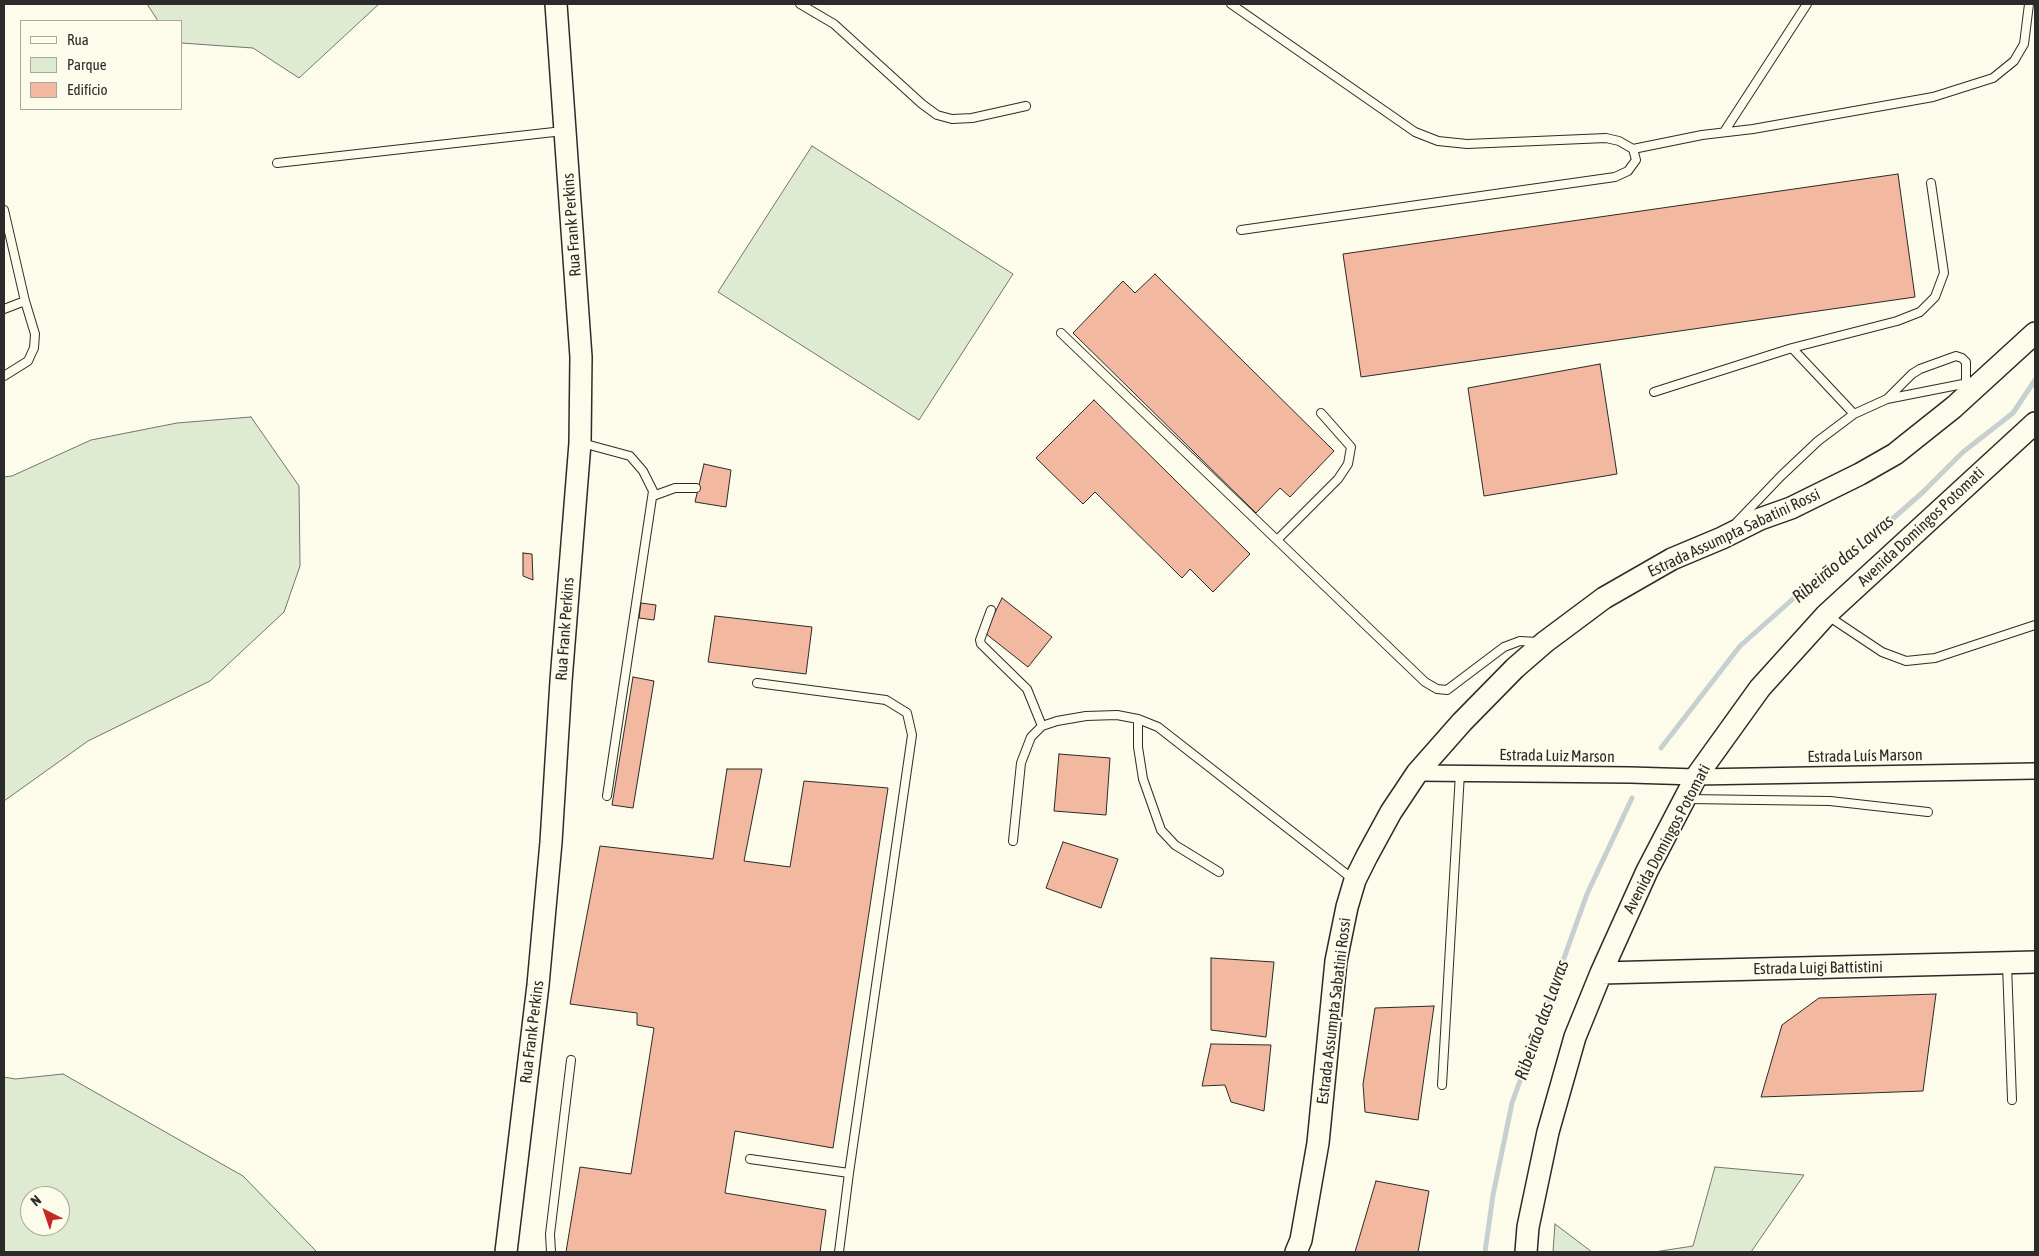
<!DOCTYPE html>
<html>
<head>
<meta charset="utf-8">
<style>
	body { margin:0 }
	#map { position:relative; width:2039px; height:1256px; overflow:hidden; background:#fdfbea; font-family:"Asap Condensed",sans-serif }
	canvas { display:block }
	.frame { position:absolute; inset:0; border:5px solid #2b2b2b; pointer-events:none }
	.legend { position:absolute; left:20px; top:20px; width:162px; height:90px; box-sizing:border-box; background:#fdfbea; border:1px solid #a9a89e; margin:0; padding:6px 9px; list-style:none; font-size:15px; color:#2b2b2b }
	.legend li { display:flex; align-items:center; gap:10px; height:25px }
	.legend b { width:25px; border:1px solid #a9a89e }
	.north { position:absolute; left:20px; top:1186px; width:50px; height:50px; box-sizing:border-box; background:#fdfbea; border:1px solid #a9a89e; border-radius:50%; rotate:319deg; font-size:14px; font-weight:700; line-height:20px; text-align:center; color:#2b2b2b }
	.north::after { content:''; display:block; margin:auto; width:18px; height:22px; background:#c62828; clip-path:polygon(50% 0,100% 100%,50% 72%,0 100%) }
</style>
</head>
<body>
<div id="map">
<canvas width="2039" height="1256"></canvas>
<div class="frame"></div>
<ul class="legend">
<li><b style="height:6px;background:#fdfbea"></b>Rua</li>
<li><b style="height:14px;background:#deebd1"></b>Parque</li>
<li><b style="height:14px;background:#f2b8a0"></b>Edifício</li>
</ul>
<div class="north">N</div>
</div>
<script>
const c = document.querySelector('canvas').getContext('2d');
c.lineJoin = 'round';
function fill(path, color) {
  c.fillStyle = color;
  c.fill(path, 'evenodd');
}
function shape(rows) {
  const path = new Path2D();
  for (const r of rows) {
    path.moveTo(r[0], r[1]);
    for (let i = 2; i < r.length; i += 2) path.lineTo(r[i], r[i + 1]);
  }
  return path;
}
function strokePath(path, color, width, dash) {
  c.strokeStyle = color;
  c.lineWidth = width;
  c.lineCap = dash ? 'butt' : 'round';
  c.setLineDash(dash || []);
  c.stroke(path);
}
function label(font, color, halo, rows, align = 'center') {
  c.font = font + ' "Asap Condensed",sans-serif';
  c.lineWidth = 4;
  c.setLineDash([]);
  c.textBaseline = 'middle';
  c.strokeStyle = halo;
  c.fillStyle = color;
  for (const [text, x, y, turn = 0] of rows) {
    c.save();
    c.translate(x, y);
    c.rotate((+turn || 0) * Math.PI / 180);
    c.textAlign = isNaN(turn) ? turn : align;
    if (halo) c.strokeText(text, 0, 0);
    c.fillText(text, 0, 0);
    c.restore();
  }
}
const green = shape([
	[147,4,379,4,299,78,253,48,181,43,181,21,158,21,147,4],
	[812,146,1013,274,919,420,718,292,812,146],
	[251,417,299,486,300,566,284,612,210,681,88,741,4,801,4,477,12,476,91,440,177,423,251,417],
	[63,1074,243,1176,317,1252,4,1252,4,1077,15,1079,63,1074],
	[30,1196,60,1196,60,1226,30,1226,30,1196],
	[1715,1167,1804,1175,1751,1252,1654,1252,1693,1246,1715,1167],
	[1555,1224,1592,1252,1553,1252,1555,1224]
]);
const stream = shape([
	[1661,748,1740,646,1794,598,1866,542,1922,493,1963,452,2013,413,2035,380],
	[1485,1252,1493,1195,1512,1103,1587,894,1632,798]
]);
const building = shape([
	[1898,174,1915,297,1361,377,1343,254,1898,174],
	[1155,274,1334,451,1290,497,1280,488,1256,513,1073,333,1123,281,1135,293,1155,274],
	[1600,364,1617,474,1484,496,1468,388,1600,364],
	[1094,400,1250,554,1213,592,1190,569,1182,578,1095,492,1083,504,1036,458,1094,400],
	[704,464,731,470,726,507,695,502,704,464],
	[523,553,532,554,533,580,523,576,523,553],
	[1002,598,1052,637,1028,667,985,633,1002,598],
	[641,603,656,605,654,620,639,618,641,603],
	[715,616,812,627,806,674,708,662,715,616],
	[633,677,654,681,633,808,612,805,633,677],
	[1059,754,1110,758,1106,815,1054,811,1059,754],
	[727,769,762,769,744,861,790,867,804,781,888,788,833,1148,735,1131,725,1193,826,1210,820,1252,566,1252,580,1167,631,1174,654,1028,637,1025,637,1013,570,1004,600,846,713,859,727,769],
	[1063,842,1118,859,1101,908,1046,888,1063,842],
	[1211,958,1274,962,1266,1037,1211,1030,1211,958],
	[1936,994,1923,1091,1761,1097,1782,1025,1819,998,1936,994],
	[1434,1006,1418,1120,1365,1112,1363,1084,1375,1008,1434,1006],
	[1211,1044,1271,1045,1264,1111,1231,1102,1225,1085,1202,1086,1211,1044],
	[1376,1181,1429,1191,1418,1252,1355,1252,1376,1181]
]);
const lane = shape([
	[800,4,834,24,922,104,937,115,952,119,972,118,1026,106],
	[1231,4,1415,132,1438,141,1467,144,1606,138,1619,141,1633,149,1636,160,1628,171,1615,177,1241,230],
	[1724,132,1807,4],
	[1633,149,1702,135,1753,129,1933,97,1993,78,2014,61,2024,44,2029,4],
	[277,163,563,131],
	[4,210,25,301,4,309],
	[1061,333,1425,682,1437,689,1447,690,1504,647,1520,641,1538,642],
	[1792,348,1897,321,1920,312,1935,297,1944,273,1931,183],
	[4,376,28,361,34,348,35,334,25,301],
	[1654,392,1792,348,1854,414],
	[1888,398,1912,374,1920,369,1956,356,1962,358,1966,362,1966,383],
	[582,443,630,456,643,471,653,491,607,796],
	[653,496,675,488,696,488],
	[1737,522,1781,476,1818,441,1854,414,1887,399,1973,382],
	[1277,540,1338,479,1348,464,1351,447,1321,413],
	[991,610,980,640,981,644,1027,689,1042,726],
	[1828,616,1882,652,1906,661,1935,658,2035,625],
	[757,683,886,700,907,713,912,735,849,1173,839,1252],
	[1138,719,1138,747,1143,779,1161,830,1175,845,1219,872],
	[1687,799,1830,801,1928,812],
	[1013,841,1021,763,1031,737,1042,726,1057,721,1086,716,1117,715,1138,719,1158,727,1354,880],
	[2007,965,2012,1100],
	[1442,1085,1460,773],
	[750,1159,849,1173],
	[551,1252,550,1234,571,1060]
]);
const street = shape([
	[1417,773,1630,775,1696,777,2035,771]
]);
const secondary = shape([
	[1601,973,2035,962],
	[506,1252,538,985,551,842,561,681,580,443,581,357,556,4],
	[1296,1252,1301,1240,1318,1143,1336,961,1347,907,1355,880,1367,856,1391,812,1417,773,1462,722,1515,668,1545,642,1604,598,1672,559,1722,538,1760,519,1791,508,1860,474,1895,454,1954,407,2035,333],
	[1526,1252,1528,1227,1548,1132,1575,1037,1601,973,1647,871,1696,777,1760,688,1826,615,2035,423]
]);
const streetNames = [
	["Rua Frank Perkins",572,225,-94],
	["Avenida Domingos Potomati",1921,527,-43],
	["Estrada Assumpta Sabatini Rossi",1734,533,-25],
	["Rua Frank Perkins",565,629,-86],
	["Estrada Luiz Marson",1557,756,1],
	["Estrada Luís Marson",1865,756,-1],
	["Avenida Domingos Potomati",1667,839,-62],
	["Estrada Luigi Battistini",1818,968,-1],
	["Estrada Assumpta Sabatini Rossi",1334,1011,-83],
	["Rua Frank Perkins",532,1032,-83]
];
const waterNames = [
	["Ribeirão das Lavras",1843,559,-40],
	["Ribeirão das Lavras",1542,1020,-70]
];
fill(green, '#deebd1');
strokePath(green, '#74746e', 1);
strokePath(stream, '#c7d0d0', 5);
fill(building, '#f2b8a0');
strokePath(building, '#2b2b2b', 1);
strokePath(lane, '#2b2b2b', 10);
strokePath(street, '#2b2b2b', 18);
strokePath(secondary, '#2b2b2b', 24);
strokePath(lane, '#fdfbea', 8);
strokePath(street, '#fdfbea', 15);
strokePath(secondary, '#fdfbea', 21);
label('16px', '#2b2b2b', '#fdfbea', streetNames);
label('italic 18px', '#2b2b2b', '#fdfbea', waterNames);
</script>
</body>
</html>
